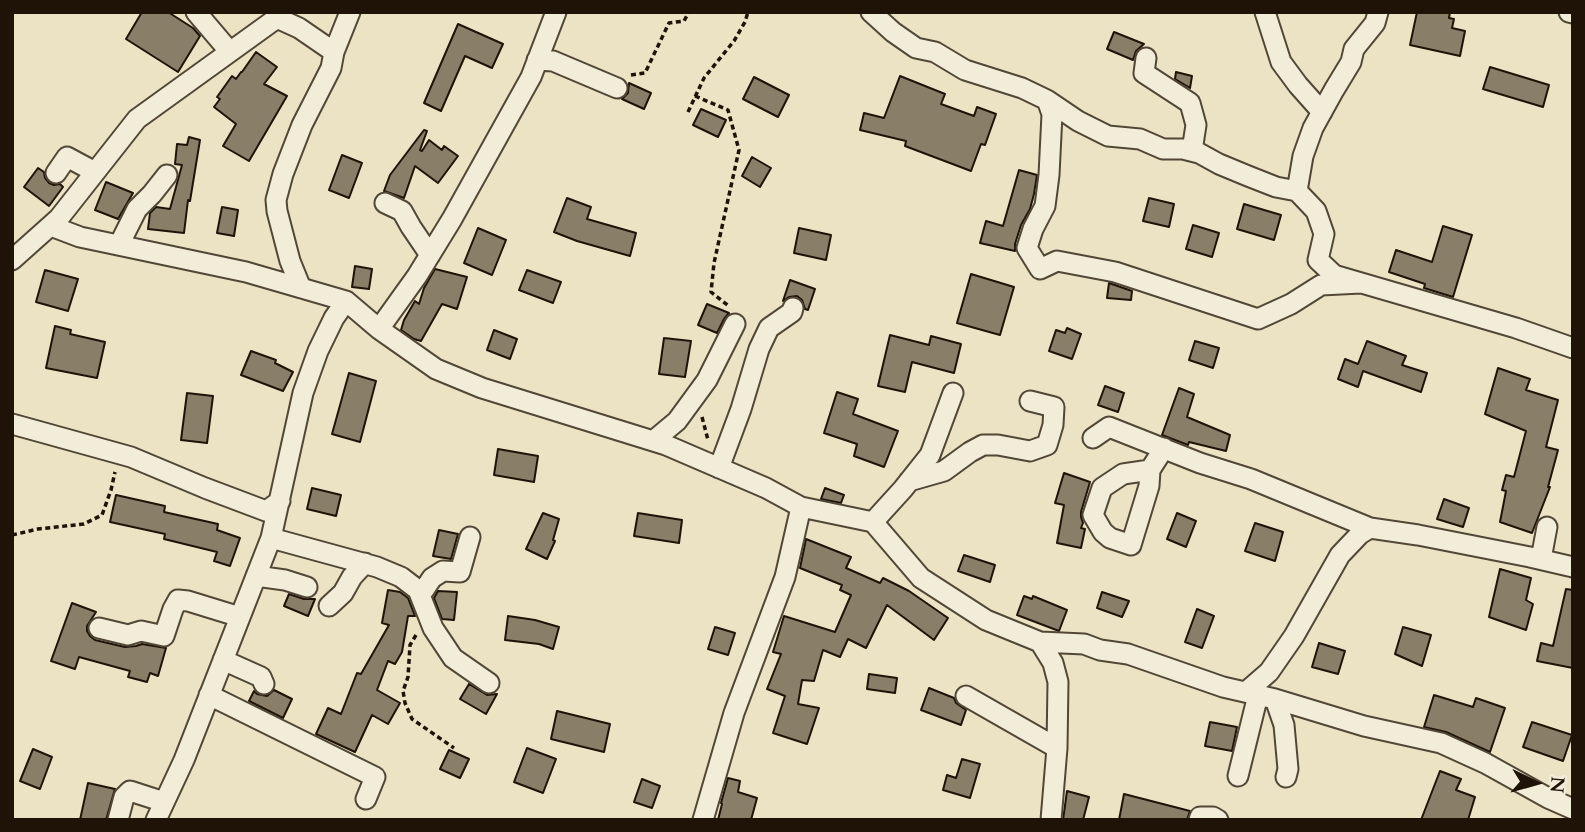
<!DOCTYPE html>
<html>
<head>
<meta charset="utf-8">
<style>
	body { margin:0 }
	#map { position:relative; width:1585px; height:832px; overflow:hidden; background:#ebe3c4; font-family:Cardo,serif }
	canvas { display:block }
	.frame { position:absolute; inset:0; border:14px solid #1f1307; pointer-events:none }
	.north { position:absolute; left:1501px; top:748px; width:70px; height:70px; -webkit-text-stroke:5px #f2edd9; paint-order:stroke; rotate:95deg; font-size:19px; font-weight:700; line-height:28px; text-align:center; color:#1f1307 }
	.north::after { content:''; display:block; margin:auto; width:24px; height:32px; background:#1f1307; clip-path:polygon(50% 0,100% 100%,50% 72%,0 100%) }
</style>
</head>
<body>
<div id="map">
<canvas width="1585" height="832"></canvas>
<div class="frame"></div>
<div class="north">N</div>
</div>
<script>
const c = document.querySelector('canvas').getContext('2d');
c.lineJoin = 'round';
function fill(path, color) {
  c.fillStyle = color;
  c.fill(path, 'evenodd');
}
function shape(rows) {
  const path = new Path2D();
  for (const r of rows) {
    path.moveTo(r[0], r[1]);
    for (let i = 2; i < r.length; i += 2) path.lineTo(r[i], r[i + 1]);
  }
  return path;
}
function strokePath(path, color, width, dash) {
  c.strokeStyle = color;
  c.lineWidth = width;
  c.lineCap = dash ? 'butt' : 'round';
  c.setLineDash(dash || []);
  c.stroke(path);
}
const building = shape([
	[142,12,168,12,193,28,200,36,178,72,126,39,142,12],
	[1417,12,1450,12,1449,18,1454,19,1452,28,1465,31,1460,56,1410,45,1417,12],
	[458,24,503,44,492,68,465,56,441,111,424,103,458,24],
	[1114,32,1144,44,1136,51,1133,60,1107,49,1114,32],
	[256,52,277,67,264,84,287,96,249,161,223,146,236,124,214,107,220,99,217,97,232,76,236,79,241,72,242,72,256,52],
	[1490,67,1549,85,1543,107,1483,89,1490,67],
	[1176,72,1192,76,1190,88,1175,79,1176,72],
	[900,76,945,94,941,104,974,116,977,107,996,114,985,145,981,144,971,171,905,146,906,141,860,130,864,113,884,118,900,76],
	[754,77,789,95,778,117,743,99,754,77],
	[629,83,651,93,644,109,622,99,628,93,629,83],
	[701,109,726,120,718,137,693,125,701,109],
	[424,130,427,131,420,150,422,151,429,140,442,150,444,146,458,156,438,183,415,166,404,198,384,191,390,175,424,130],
	[189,137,200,140,190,201,188,200,184,233,148,229,150,213,156,207,170,209,182,165,175,164,177,144,187,145,189,137],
	[342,155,362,163,349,198,329,190,342,155],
	[752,157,771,168,760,187,742,176,752,157],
	[38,168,44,172,45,178,49,183,54,185,60,184,63,187,49,206,24,187,38,168],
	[1019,170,1037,175,1034,194,1030,209,1021,225,1015,244,1015,251,980,243,986,221,1003,226,1019,170],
	[106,182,133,193,118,219,95,210,106,182],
	[567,198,591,207,587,219,636,233,630,256,577,241,554,232,567,198],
	[1149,198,1174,204,1169,227,1143,221,1149,198],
	[1244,204,1281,215,1274,240,1237,229,1244,204],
	[222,207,238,210,234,236,217,233,222,207],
	[1193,225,1219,233,1212,257,1186,249,1193,225],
	[1443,226,1472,235,1453,297,1424,288,1425,284,1389,272,1396,250,1432,262,1443,226],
	[478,228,506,240,492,275,464,263,478,228],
	[799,228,831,235,826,260,794,253,799,228],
	[355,266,372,269,369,289,352,287,355,266],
	[435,269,467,277,457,309,442,304,421,341,414,339,401,330,404,320,415,301,419,304,424,288,435,269],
	[45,270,78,279,68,311,36,302,45,270],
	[527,270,561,282,553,303,519,290,527,270],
	[971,274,1014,287,1000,335,957,323,971,274],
	[790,280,815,289,808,310,805,309,802,300,797,296,789,297,783,301,790,280],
	[1109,283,1132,291,1131,300,1107,298,1109,283],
	[707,304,729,313,724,319,717,333,698,325,707,304],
	[55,326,71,330,70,334,105,342,97,378,46,368,55,326],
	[1067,328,1081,334,1072,359,1049,351,1056,330,1065,333,1067,328],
	[494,330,517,339,510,359,487,350,494,330],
	[890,335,929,345,931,336,961,344,954,373,912,362,905,392,878,386,890,335],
	[664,338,691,341,685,377,659,374,664,338],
	[1195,341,1219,348,1213,368,1189,360,1195,341],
	[1367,341,1406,356,1402,365,1427,373,1421,392,1363,371,1358,387,1338,379,1345,359,1358,364,1367,341],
	[251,351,276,360,275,363,293,372,283,391,241,375,251,351],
	[1498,368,1530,379,1526,390,1558,400,1546,447,1558,450,1548,487,1550,487,1532,533,1500,522,1506,491,1502,490,1506,475,1514,477,1526,431,1485,414,1498,368],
	[349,373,376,381,360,442,332,434,349,373],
	[1105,386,1124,393,1118,412,1098,405,1105,386],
	[1179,388,1194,394,1187,417,1230,435,1226,451,1189,442,1188,445,1162,435,1179,388],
	[837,392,858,399,853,414,898,431,884,467,854,456,857,444,824,433,837,392],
	[187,393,213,396,207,443,181,440,187,393],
	[498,449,538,456,534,482,494,475,498,449],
	[1064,473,1090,482,1081,512,1081,517,1083,523,1081,528,1085,529,1081,548,1057,543,1064,505,1055,503,1064,473],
	[312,488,341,495,336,516,307,509,312,488],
	[825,488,844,495,841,503,821,499,825,488],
	[116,495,165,506,164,512,218,524,217,530,240,538,230,566,214,561,217,552,164,539,165,534,110,522,116,495],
	[1444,499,1469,508,1463,527,1437,519,1444,499],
	[543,513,559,519,553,540,555,541,547,559,526,549,543,513],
	[638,513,682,520,679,543,634,536,638,513],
	[1177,513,1196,521,1186,547,1167,539,1177,513],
	[1255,523,1283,532,1275,561,1245,551,1255,523],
	[439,530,458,534,451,559,433,556,439,530],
	[806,539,851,557,846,568,880,583,883,578,909,591,948,618,934,640,887,605,866,648,848,639,840,657,823,650,814,681,802,680,798,704,819,708,807,744,773,733,785,696,767,689,781,654,773,652,784,616,835,632,851,595,840,590,842,585,800,568,806,539],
	[964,555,995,565,990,582,958,571,964,555],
	[1500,569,1531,578,1526,600,1533,604,1526,630,1489,617,1500,569],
	[1566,589,1573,590,1573,668,1537,661,1541,643,1553,646,1566,589],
	[388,590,400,592,408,598,415,616,408,616,402,652,395,664,388,661,377,690,400,703,388,724,372,715,355,752,316,734,328,708,341,714,357,673,361,674,389,625,382,623,388,590],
	[438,591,457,592,454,620,442,619,434,598,438,591],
	[1102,592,1129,601,1122,617,1097,608,1102,592],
	[289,594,304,599,315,599,308,616,284,606,289,594],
	[1024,596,1032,599,1033,596,1067,610,1059,631,1017,615,1024,596],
	[72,603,96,612,87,626,87,631,90,636,95,640,125,647,136,646,142,644,166,648,158,676,150,673,147,682,128,677,130,671,79,657,75,669,51,661,72,603],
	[1197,609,1214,616,1202,648,1185,642,1197,609],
	[508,616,535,620,559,627,553,649,539,644,505,640,508,616],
	[715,627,735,633,728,655,708,649,715,627],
	[1403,627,1431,635,1422,666,1395,654,1403,627],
	[1319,643,1345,651,1338,674,1312,667,1319,643],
	[869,674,897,678,895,693,867,689,869,674],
	[469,684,487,695,497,694,486,714,460,699,469,684],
	[929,688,954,698,956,703,966,710,961,725,921,710,929,688],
	[274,690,292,699,283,718,249,701,254,691,257,694,267,696,274,690],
	[1434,695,1473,707,1476,698,1505,708,1490,752,1446,732,1424,727,1434,695],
	[557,711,610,724,604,752,551,739,557,711],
	[1210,722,1237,727,1232,751,1205,746,1210,722],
	[1532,722,1572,735,1563,761,1523,747,1532,722],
	[527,748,556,759,543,793,514,782,527,748],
	[33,749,52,757,40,789,20,781,33,749],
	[449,750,469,759,460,778,440,769,449,750],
	[962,759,980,764,970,798,943,790,947,775,956,778,962,759],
	[1440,771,1461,779,1456,790,1475,797,1468,820,1421,820,1440,771],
	[728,778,740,781,738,792,757,798,751,820,718,820,722,804,721,803,728,778],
	[642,779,660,786,652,808,634,802,642,779],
	[88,783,115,789,106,820,80,820,88,783],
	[1067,791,1089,797,1083,820,1063,820,1067,791],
	[1124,794,1190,811,1187,820,1119,820,1124,794]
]);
const path = shape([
	[631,75,645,73,669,23,684,21,689,12],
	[695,96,728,110,739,150,714,263,711,292,730,307],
	[688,112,704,78,734,41,745,22,748,12],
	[702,417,708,440],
	[12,535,38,529,84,524,102,515,111,490,115,472],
	[416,635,410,645,408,677,403,691,405,703,412,719,454,748]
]);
const street = shape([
	[196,12,230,52],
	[871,12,893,32,916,48,935,52,965,70,1022,88,1047,100,1052,114,1049,175,1045,206,1033,229,1027,248,1040,269,1057,261,1115,272,1258,319,1291,304,1321,285,1361,283],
	[1265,12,1281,62,1298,85,1322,112],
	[1569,12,1573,13],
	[277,18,299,28,334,52,331,68,302,125,283,174,276,200,277,211,290,261,301,288],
	[334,52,350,12],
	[1146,58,1144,73,1190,103,1196,125,1192,151],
	[537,60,553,61,617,88],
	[1047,100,1078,121,1108,136,1140,139,1163,149,1183,149,1199,153,1219,164,1248,176,1276,187,1297,191,1316,211,1324,234,1318,260,1334,275,1516,328,1573,348],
	[56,173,67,157,95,172],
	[1297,191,1303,156,1313,128,1334,90,1351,62,1354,49,1375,23,1378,12],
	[385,203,402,211,411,227,430,255],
	[51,226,80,237,246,272,346,301,379,329,436,369,482,388,666,445,766,488,801,507,873,522,921,578,986,620,1040,642,1084,644,1100,650,1128,654,1223,687,1275,699,1364,726,1441,743,1485,763,1548,798,1573,809],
	[119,245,137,209,152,194,167,175],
	[12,260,59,218,137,119,277,18,282,12],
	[379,329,417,276,452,219,531,77,556,12],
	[12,424,131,457,205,488,266,511,280,501],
	[1093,438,1109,427,1200,463,1251,479,1370,528,1418,535,1530,557,1573,567],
	[653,441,677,421,707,380,735,324],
	[719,468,741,409,759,349,769,328,792,312,793,308],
	[1150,470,1123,474,1102,488,1093,515,1103,532,1110,538,1131,545,1149,486,1150,470,1164,448],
	[909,481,944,471,970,452,983,445,998,445,1030,451,1047,445,1053,425,1054,407,1030,401],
	[873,522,903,489,930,455,953,393],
	[271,538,377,567,401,577,418,590,424,590,432,578,443,571,460,572,470,537],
	[1541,559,1547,527],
	[256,576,285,580,307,587],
	[418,590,433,628,453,658,489,683],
	[329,606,343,593,352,577,365,563],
	[99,628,128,635,141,631,164,636,173,609,178,600,188,601,240,617],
	[1040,642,1053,663,1058,682,1057,748,1051,820],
	[223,660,261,677,264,684],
	[1246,692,1269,672,1294,636,1340,555,1360,534,1370,528],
	[209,695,375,777,366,799],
	[966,696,1057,748],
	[1275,699,1284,725,1288,769,1286,777],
	[1238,776,1258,695],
	[118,820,124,797,130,791,164,802],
	[156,820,184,760,271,538,303,393,318,351,334,318,346,301],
	[703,820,734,713,785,577,801,507],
	[1199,820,1200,817,1213,817,1218,820]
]);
fill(building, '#897f69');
strokePath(building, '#1f1307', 2);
strokePath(street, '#524736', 23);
strokePath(path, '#1f1307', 3.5, [5, 3.5]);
strokePath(street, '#f2edd9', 19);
</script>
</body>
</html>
